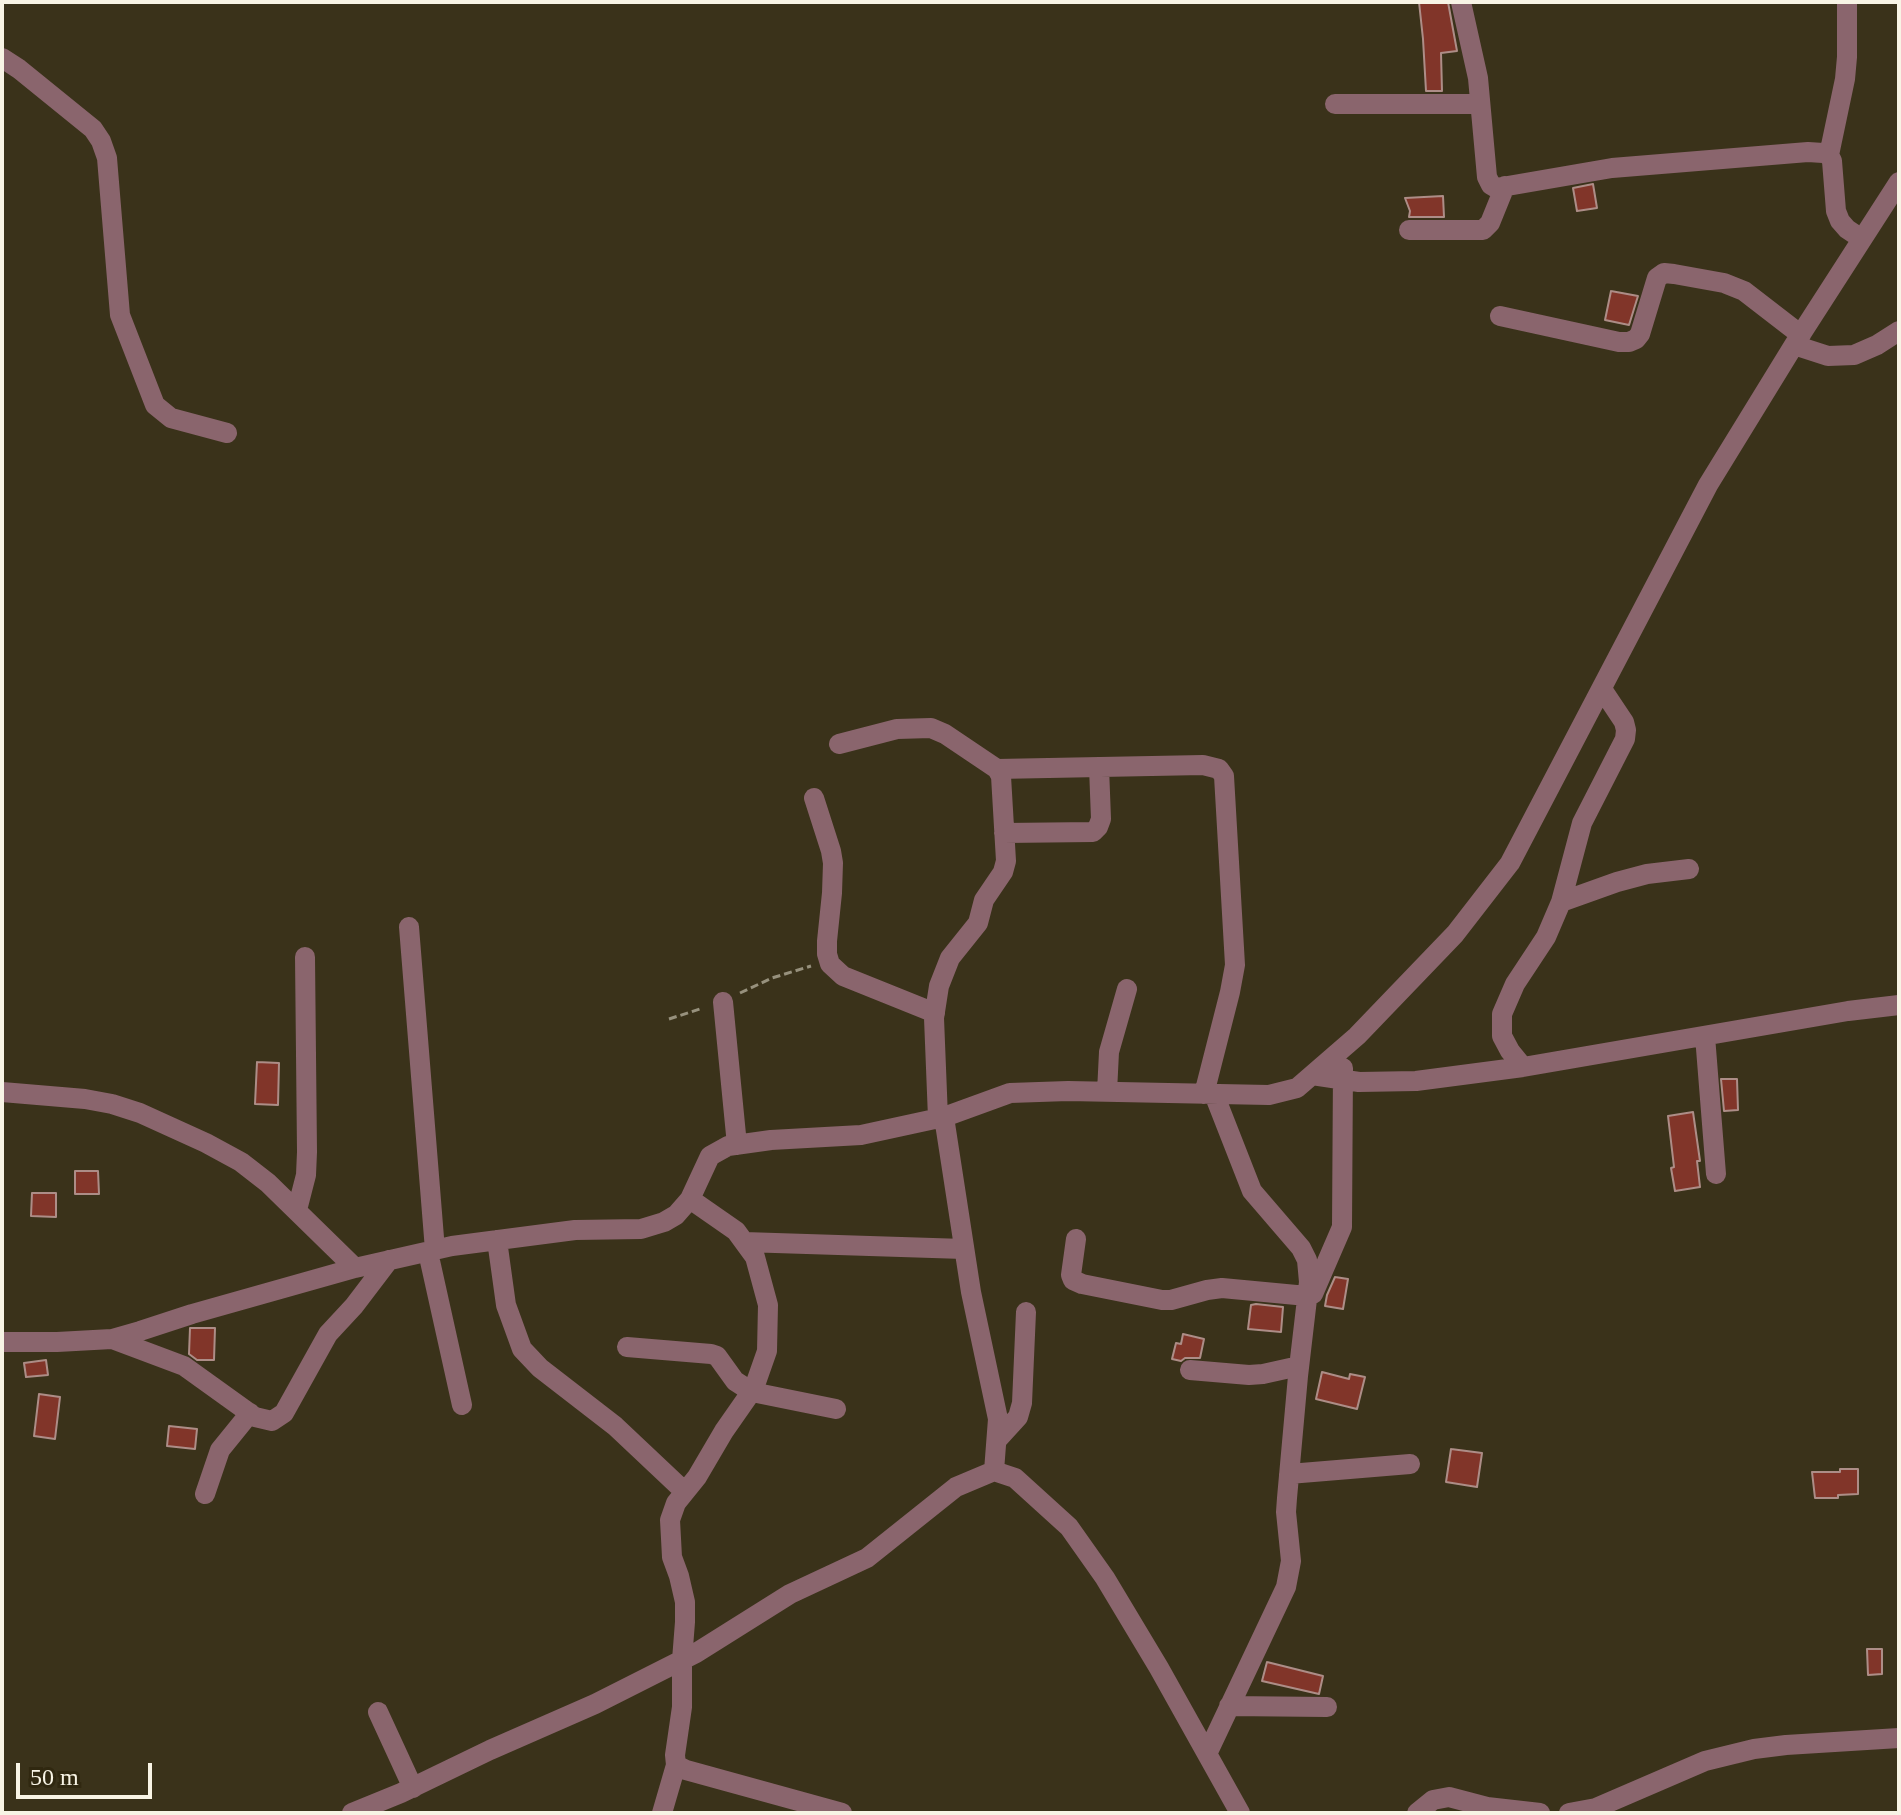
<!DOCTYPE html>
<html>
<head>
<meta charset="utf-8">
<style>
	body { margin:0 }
	#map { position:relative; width:1901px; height:1815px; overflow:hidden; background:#3a321a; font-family:"Times New Roman",serif }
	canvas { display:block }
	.frame { position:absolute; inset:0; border:4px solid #f8f4e5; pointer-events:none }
	.scale { position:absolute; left:16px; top:1763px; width:136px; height:36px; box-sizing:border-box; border:4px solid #f8f4e5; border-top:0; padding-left:10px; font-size:24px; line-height:28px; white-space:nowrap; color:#f8f4e5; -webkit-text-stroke:6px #302810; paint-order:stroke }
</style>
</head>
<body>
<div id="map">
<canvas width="1901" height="1815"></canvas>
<div class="frame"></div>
<div class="scale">50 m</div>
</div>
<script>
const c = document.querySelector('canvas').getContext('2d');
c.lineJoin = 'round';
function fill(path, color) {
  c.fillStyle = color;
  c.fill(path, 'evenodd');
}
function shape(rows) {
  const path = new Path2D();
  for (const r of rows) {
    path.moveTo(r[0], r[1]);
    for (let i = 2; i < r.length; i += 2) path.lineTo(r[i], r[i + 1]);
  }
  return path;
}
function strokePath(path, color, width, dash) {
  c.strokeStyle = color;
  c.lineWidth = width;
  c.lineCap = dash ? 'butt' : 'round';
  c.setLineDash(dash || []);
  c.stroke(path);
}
const building = shape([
	[1419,2,1448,2,1457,51,1441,53,1442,91,1426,91,1423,39,1419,2],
	[1593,184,1597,208,1577,211,1573,188,1593,184],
	[1443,196,1444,217,1409,217,1410,211,1405,198,1443,196],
	[1611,291,1638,296,1629,325,1605,320,1611,291],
	[257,1062,279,1063,278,1105,255,1104,257,1062],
	[1721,1079,1737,1079,1738,1110,1724,1111,1721,1079],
	[1693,1112,1700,1161,1697,1161,1700,1187,1675,1191,1671,1168,1674,1167,1668,1116,1693,1112],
	[75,1171,98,1171,99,1194,75,1194,75,1171],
	[32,1193,56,1193,56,1217,31,1216,32,1193],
	[1335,1277,1348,1279,1343,1309,1325,1306,1327,1295,1335,1277],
	[1256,1304,1283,1307,1281,1332,1248,1329,1251,1305,1256,1304],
	[190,1328,215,1328,214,1360,197,1360,189,1354,190,1328],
	[1183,1334,1204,1339,1200,1358,1185,1358,1181,1361,1172,1359,1176,1343,1181,1344,1183,1334],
	[46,1360,48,1375,26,1377,24,1363,46,1360],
	[1322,1372,1349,1379,1350,1374,1365,1377,1357,1409,1316,1399,1322,1372],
	[39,1394,60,1397,55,1439,34,1436,39,1394],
	[169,1426,197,1429,195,1449,167,1446,169,1426],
	[1451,1449,1482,1453,1477,1487,1446,1482,1451,1449],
	[1840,1469,1858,1469,1858,1494,1838,1495,1838,1498,1815,1498,1812,1472,1840,1472,1840,1469],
	[1867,1649,1882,1649,1882,1674,1868,1675,1867,1649],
	[1267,1662,1323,1676,1319,1694,1262,1681,1267,1662]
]);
const path = shape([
	[740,993,772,978,811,966],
	[669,1019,703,1008]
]);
const minor = shape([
	[1461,2,1478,78,1487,177,1491,185,1496,188,1612,168,1808,152,1823,153,1829,155,1832,161,1836,211,1840,221,1847,229,1862,239],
	[2,58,19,69,93,129,101,141,107,158,120,315,155,405,171,418,227,433],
	[1335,104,1480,104],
	[1829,155,1845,79,1847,57,1847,2],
	[1409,230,1483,230,1490,223,1505,186],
	[1500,316,1619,342,1629,342,1636,339,1640,334,1657,278,1664,273,1674,274,1724,283,1744,291,1801,335],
	[1794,345,1828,356,1854,355,1877,345,1899,331],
	[839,744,897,729,931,728,945,734,997,769,1001,776,1006,861,1003,872,984,900,978,923,950,958,939,986,934,1018,938,1118],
	[997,769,1203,765,1219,769,1224,776,1235,965,1230,992,1204,1094],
	[814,798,831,851,833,863,832,893,827,941,827,954,830,964,843,976,935,1013],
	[1004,833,1093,832,1098,827,1101,819,1099,767],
	[1561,902,1617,882,1647,874,1689,869],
	[409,927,435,1250],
	[723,1002,737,1145],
	[1705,1036,1716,1174],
	[1523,1067,1510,1051,1502,1036,1502,1014,1515,984,1546,937,1561,902,1582,823,1625,739,1626,730,1624,722,1602,689],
	[1312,1075,1359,1082,1416,1081,1523,1067,1848,1011,1899,1005],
	[2,1092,85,1099,112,1104,140,1113,206,1143,241,1162,268,1183,355,1268],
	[1107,1092,1109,1052,1127,989],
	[944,1117,971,1292,998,1419,994,1471],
	[297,1210,306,1175,307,1152,305,957],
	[1076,1239,1071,1275,1073,1280,1082,1284,1162,1300,1171,1300,1207,1290,1222,1288,1307,1296],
	[497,1240,506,1305,522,1349,540,1368,615,1426,685,1492],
	[744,1242,964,1249],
	[428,1252,462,1405],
	[1313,1294,1342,1227,1343,1068],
	[112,1339,184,1366,255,1417,272,1421,284,1413,328,1334,354,1306,389,1260],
	[2,1342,57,1342,112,1339,140,1331,192,1314,355,1268,452,1246,575,1230,641,1229,664,1222,676,1215,690,1199,710,1156,728,1146,771,1140,861,1135,944,1117,1010,1093,1068,1091,1269,1095,1297,1088,1357,1036,1455,934,1510,863,1708,485,1794,345,1899,182],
	[627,1347,711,1354,717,1356,735,1381,752,1392,836,1409],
	[1190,1370,1249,1375,1263,1374,1299,1366],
	[997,1440,1018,1417,1022,1403,1026,1312],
	[1289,1474,1410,1464],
	[205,1494,220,1450,250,1413],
	[1229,1706,1327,1707],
	[378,1712,413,1788],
	[1207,1754,1286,1587,1291,1561,1286,1512,1287,1498,1298,1376,1309,1282,1307,1260,1301,1248,1252,1191,1214,1094],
	[676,1765,686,1770,842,1813],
	[352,1813,401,1793,490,1750,595,1704,696,1653,790,1594,867,1558,956,1487,994,1471,1015,1478,1069,1527,1105,1578,1159,1668,1240,1813],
	[662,1813,676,1765,675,1755,682,1707,682,1660,685,1622,685,1602,679,1576,672,1557,670,1520,676,1503,697,1477,724,1431,754,1388,767,1351,768,1305,755,1257,736,1231,690,1199],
	[1417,1813,1433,1800,1449,1797,1487,1807,1540,1813],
	[1569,1813,1596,1808,1705,1761,1754,1749,1786,1745,1899,1738]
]);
fill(building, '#813529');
strokePath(building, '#ad8d87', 2);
strokePath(path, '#97917d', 3, [8, 4]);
strokePath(minor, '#8a656d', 20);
</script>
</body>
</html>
